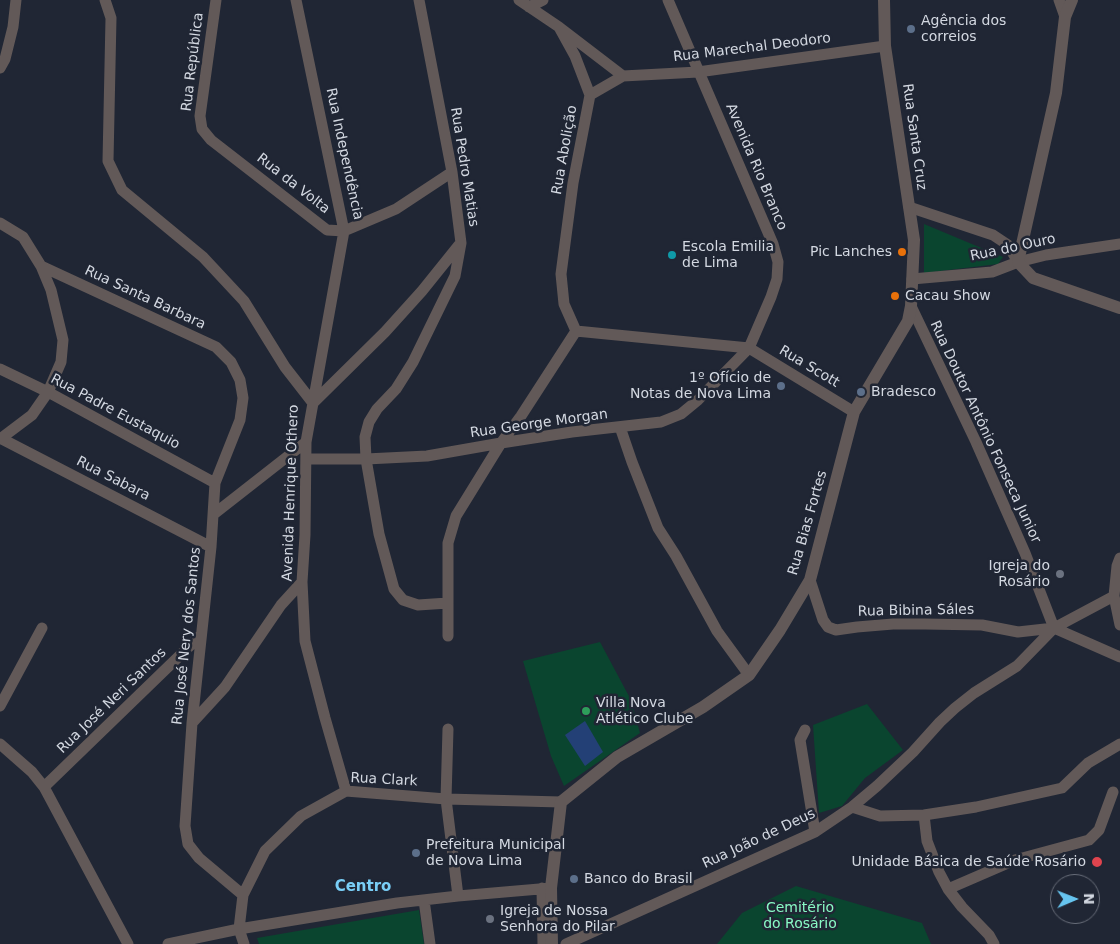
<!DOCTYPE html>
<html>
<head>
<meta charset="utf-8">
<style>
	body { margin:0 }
	#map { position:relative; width:1120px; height:944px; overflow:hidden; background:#202634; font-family:"DejaVu Sans",sans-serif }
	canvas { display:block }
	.north { position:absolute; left:1050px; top:874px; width:50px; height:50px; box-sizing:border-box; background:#202634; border:1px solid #686d79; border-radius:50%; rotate:89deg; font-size:14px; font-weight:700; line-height:20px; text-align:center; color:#d3d8e1 }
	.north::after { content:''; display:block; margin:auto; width:18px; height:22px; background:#66c4ef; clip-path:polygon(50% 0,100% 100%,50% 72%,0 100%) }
</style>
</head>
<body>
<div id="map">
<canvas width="1120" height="944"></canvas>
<div class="north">N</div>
</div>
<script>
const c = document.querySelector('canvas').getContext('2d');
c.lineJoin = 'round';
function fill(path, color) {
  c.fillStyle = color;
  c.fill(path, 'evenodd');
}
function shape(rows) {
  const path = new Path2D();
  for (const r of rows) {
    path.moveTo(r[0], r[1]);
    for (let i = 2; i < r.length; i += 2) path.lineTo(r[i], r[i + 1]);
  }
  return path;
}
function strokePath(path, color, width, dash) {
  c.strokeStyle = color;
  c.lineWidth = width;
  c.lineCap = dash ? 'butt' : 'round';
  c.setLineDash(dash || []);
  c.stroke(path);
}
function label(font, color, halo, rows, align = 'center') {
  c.font = font + ' "DejaVu Sans",sans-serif';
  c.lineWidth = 5;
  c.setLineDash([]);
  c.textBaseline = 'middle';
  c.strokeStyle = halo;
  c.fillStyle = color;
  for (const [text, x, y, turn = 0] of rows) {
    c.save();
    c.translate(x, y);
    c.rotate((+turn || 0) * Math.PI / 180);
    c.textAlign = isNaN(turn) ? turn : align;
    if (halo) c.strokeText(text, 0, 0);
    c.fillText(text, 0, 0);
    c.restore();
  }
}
const green = shape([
	[924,224,1003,257,998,264,924,273],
	[600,642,631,700,640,733,564,786,551,756,523,661],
	[867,704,903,750,865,778,842,806,819,813,813,725],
	[796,886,922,923,931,944,717,944,742,913],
	[419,910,424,944,259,944,257,938]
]);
const water = shape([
	[585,721,603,752,585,766,565,735]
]);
const minor = shape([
	[105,0,111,18,108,161,122,190,203,257,244,301,285,367,313,403,306,442,305,535,302,582,305,641,325,718,346,791],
	[216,0,200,116,202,129,211,140,327,230,344,231,396,209,452,172],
	[296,0,344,231,313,403],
	[419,0,452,172,461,243,455,276,413,362,396,389,377,409,369,422,365,437,366,459,379,534,394,589,403,600,418,605,448,603],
	[519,0,559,27,623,76],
	[1059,0,1065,17],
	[529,7,543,0],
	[559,27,575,56,590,95,573,183,561,274,564,304,576,331,749,348,854,412],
	[0,68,5,59,13,27,16,0],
	[590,95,623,76,698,72,885,46],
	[909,207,993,235,1008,245,1018,262],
	[0,223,23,237,41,266,51,290,63,340,61,362,48,392,32,415,0,439],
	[41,266,216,347,231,362,240,380,243,398,240,420,215,483,211,547,192,723,185,826,188,844,199,858,243,895],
	[912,279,992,272,1018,262,1046,255,1120,244],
	[911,306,976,442,1025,553,1054,628],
	[0,369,48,392,215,483],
	[313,403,385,332,422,291,459,245],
	[620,427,632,462,658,528,676,556,717,631,749,675],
	[0,438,211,547],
	[306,459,366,459,427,456,501,443,572,432,661,422,681,414,698,400,749,348,771,297,777,279,778,262,773,244,668,0],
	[214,514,306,442],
	[1120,558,1117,566,1114,596,1120,625],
	[810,580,823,620,828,627,836,630,857,627,893,624,925,624,982,625,1018,632,1054,628],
	[1054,628,1120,657],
	[448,636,448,543,456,516,501,443,521,416,576,331],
	[0,706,42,628],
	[192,723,225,687,281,605,302,582],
	[448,729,446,799,458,896],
	[805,730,800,740,815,832],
	[0,744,32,772,44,787,128,944],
	[44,787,201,635],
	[852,807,880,816,924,815,976,807,1062,788,1088,763,1120,744],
	[924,815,927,841,939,872,948,889,962,907,989,935,994,944],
	[542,888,543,944],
	[948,889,1015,860,1089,840,1099,830,1113,792],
	[424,900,430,944],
	[168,944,239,929,397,903,458,896,551,888],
	[244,944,239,929,243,895,265,851,301,816,346,791,446,799,561,802],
	[566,944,815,832,852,807,877,786,913,752,940,722,955,708,974,693,1017,666,1054,628,1114,596]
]);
const tertiary = shape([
	[1072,0,1065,17,1056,93,1018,262,1033,278,1120,308],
	[552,944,551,888,561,802,617,757,703,707,749,675,780,630,810,580,854,412,908,321,911,306,914,240,885,46,884,0]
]);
const markers = [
	[911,29,5,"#5c6f8a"],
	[902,252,5,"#e8710a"],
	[672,255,5,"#0f9aa8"],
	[895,296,5,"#e8710a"],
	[781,386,5,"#5c6f8a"],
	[861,392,5,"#5c6f8a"],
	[1060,574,5,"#6b7280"],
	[586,711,5,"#2e9e5b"],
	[416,853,5,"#5c6f8a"],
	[1097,862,6,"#e0444e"],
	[574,879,5,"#5c6f8a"],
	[490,919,5,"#6b7280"]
];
const poiNames = [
	["Agência dos",921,21],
	["correios",921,37],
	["Escola Emilia",682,247],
	["de Lima",682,263],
	["Pic Lanches",892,252,"right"],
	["Cacau Show",905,296],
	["1º Ofício de",771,378,"right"],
	["Notas de Nova Lima",771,394,"right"],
	["Bradesco",871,392],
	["Igreja do",1050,566,"right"],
	["Rosário",1050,582,"right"],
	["Villa Nova",596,703],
	["Atlético Clube",596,719],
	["Prefeitura Municipal",426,845],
	["de Nova Lima",426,861],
	["Unidade Básica de Saúde Rosário",1086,862,"right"],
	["Banco do Brasil",584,879],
	["Igreja de Nossa",500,911],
	["Senhora do Pilar",500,927]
];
const streetNames = [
	["Rua Marechal Deodoro",752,48,-7],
	["Rua República",193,62,-83],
	["Rua Santa Cruz",914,137,82],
	["Rua Abolição",565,150,-80],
	["Rua Independência",344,154,78],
	["Rua Pedro Matias",464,167,81],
	["Avenida Rio Branco",756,167,67],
	["Rua da Volta",293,184,38],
	["Rua do Ouro",1013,248,-12],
	["Rua Santa Barbara",145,298,25],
	["Rua Scott",809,367,31],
	["Rua Padre Eustaquio",115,412,28],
	["Rua George Morgan",539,424,-8],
	["Rua Doutor Antônio Fonseca Junior",985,432,65],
	["Rua Sabara",113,479,27],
	["Avenida Henrique Othero",291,493,-88],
	["Rua Bias Fortes",808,523,-74],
	["Rua Bibina Sáles",916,611,-1],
	["Rua José Nery dos Santos",187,636,-84],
	["Rua José Neri Santos",112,701,-44],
	["Rua Clark",384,780,3],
	["Rua João de Deus",759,839,-25]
];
const parkNames = [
	["Cemitério",800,908],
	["do Rosário",800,924]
];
const neighbourhoodNames = [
	["Centro",363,887]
];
fill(green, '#0a452f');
fill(water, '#234076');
strokePath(minor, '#625958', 11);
strokePath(tertiary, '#625958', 12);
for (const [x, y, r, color] of markers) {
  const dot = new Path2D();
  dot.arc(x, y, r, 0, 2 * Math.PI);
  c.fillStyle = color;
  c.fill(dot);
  strokePath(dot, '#202634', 2);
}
label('14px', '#d3d8e1', '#202634', poiNames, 'left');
label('14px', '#d3d8e1', '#202634', streetNames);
label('14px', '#88f9c5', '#202634', parkNames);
label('bold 15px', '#79cef6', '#202634', neighbourhoodNames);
</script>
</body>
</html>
